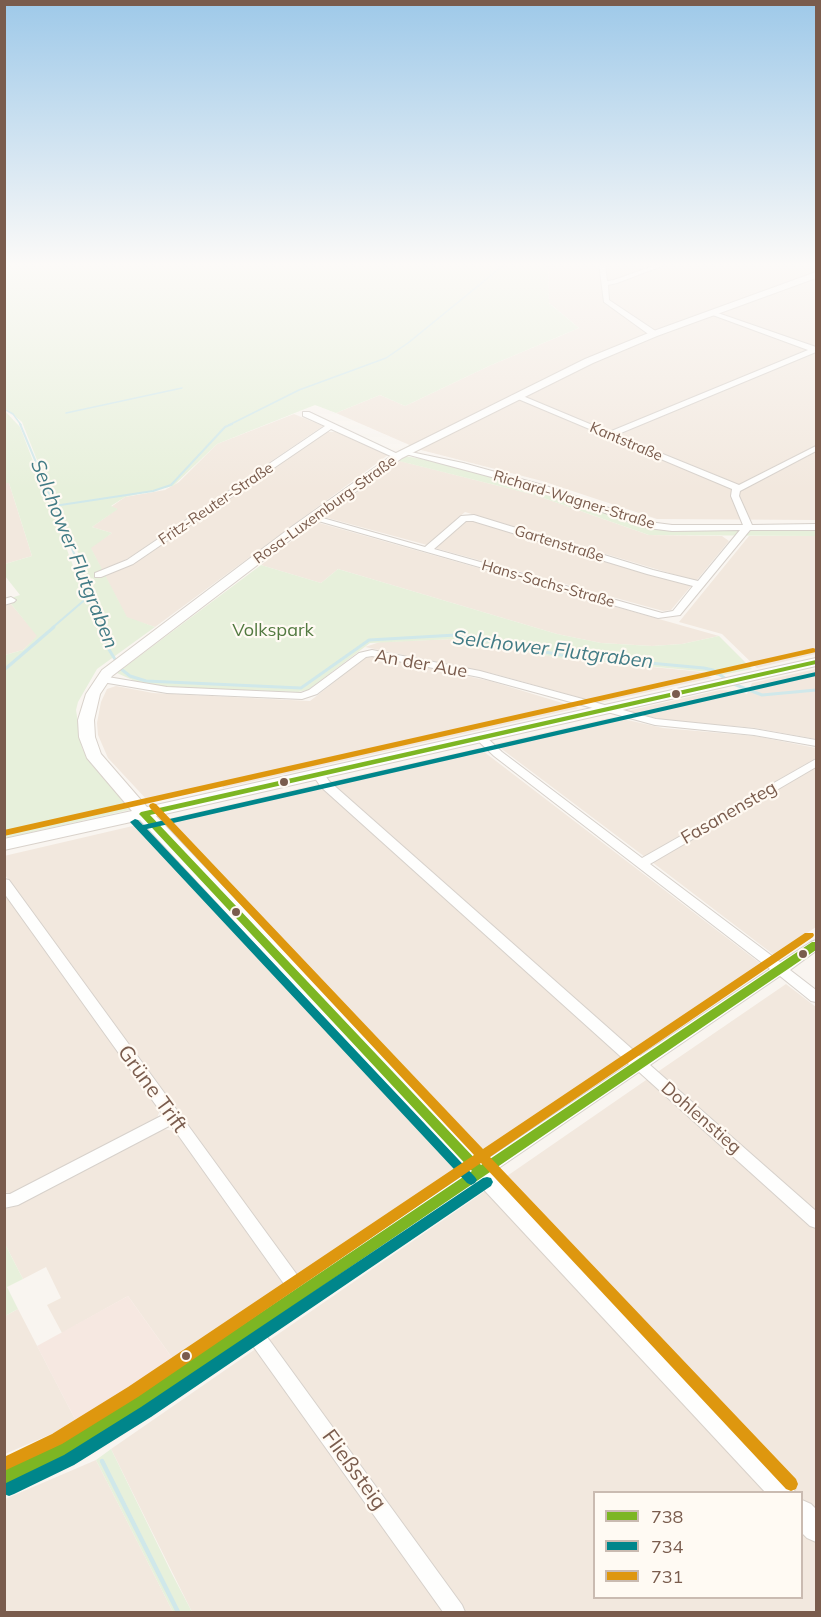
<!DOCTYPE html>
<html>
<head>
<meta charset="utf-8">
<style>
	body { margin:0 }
	#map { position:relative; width:821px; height:1617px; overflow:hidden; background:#f9f5f0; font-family:Mulish,sans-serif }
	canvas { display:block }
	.frame { position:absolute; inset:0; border:6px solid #7a5c4d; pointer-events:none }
	.legend { position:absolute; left:593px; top:1491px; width:210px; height:108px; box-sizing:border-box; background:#fffaf3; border:2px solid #cabbb1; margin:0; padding:8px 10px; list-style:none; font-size:18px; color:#7a5c4d }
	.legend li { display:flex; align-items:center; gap:12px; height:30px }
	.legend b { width:30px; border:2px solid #cabbb1 }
</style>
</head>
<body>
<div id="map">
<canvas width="821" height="1617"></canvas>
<div class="frame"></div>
<ul class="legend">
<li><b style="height:8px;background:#7db623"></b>738</li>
<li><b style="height:8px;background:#00868b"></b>734</li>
<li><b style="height:8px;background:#de970f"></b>731</li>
</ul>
</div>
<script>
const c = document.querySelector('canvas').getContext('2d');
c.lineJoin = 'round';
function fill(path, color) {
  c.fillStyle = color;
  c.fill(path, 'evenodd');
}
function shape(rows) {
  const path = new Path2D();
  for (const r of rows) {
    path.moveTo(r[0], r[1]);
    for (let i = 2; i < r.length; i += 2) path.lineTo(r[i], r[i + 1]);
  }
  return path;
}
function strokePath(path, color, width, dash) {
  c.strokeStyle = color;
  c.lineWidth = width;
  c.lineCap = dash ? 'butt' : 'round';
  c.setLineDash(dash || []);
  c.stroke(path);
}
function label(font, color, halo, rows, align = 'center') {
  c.font = font + ' Mulish,sans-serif';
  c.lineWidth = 4.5;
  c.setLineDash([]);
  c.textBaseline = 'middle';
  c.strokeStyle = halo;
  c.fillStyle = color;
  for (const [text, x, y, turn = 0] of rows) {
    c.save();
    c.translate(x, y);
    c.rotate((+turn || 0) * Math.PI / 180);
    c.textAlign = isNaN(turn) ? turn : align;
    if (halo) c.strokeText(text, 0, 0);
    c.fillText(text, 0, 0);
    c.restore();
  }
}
const residential = shape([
	[548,264,816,264,816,520,657,519,542,481,421,450,336,413,380,395,405,406,489,366,579,328,549,303],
	[294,414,323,426,129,558,102,570,90,547,112,533,92,527,117,509,111,507,125,497,165,490,179,482,217,444],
	[326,432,336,432,388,455,155,627,127,618,105,576,138,561],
	[400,461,535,495,649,535,722,536,729,541,696,581,465,512,427,545,324,517],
	[4,483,9,483,32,556,5,564],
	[474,520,692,585,671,610,663,611,435,548,466,521],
	[316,522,719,636,682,644,652,646,601,643,557,634,338,569,321,583,261,565],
	[749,536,816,536,816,654,757,668,722,634,679,622],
	[11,604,38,636,23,650,5,655,5,605],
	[454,639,560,658,703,672,712,678,599,703,495,674,365,647,380,642],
	[369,655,490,681,579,708,223,788,222,785,148,801,108,758,98,735,97,723,101,702,107,689,116,686,153,693,310,701],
	[816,669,816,739,755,728,664,720,627,711,720,690,737,691,747,694,752,683],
	[614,717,663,728,755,736,816,748,816,758,645,857,495,744],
	[479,748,761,964,632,1051,328,782],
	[816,766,816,927,774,955,652,862],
	[319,784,624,1056,484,1150,167,819],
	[137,825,455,1169,295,1278,5,875,4,856],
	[4,891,160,1110,156,1121,14,1194,4,1192],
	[786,984,816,1007,816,1214,656,1073],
	[649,1078,816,1228,816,1612,464,1612,268,1341],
	[594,1492,802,1492,802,1598,594,1598],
	[162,1129,175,1131,284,1285,173,1359,128,1296,62,1333,47,1305,61,1298,46,1267,23,1279,5,1244,5,1209],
	[18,1309,77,1423,5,1454,5,1316],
	[257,1348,445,1612,192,1612,111,1449],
	[96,1460,173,1612,5,1612,5,1499]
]);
const commercial = shape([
	[128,1296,173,1359,77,1423,37,1346]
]);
const green = shape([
	[11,264,548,264,549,303,579,328,489,366,405,406,380,395,336,413,315,405,217,444,173,486,125,497,111,506,118,509,92,527,112,533,91,548,127,617,155,627,97,669,78,702,76,710,82,748,92,765,134,809,5,838,5,655,23,650,37,636,11,604,8,599,20,595,5,576,5,564,32,556,9,483,5,483,5,411,20,427,77,576,88,573,54,503,22,422,5,408,4,270],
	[405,456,454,465,524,485,633,522,676,529,816,529,816,536,649,535,535,495,395,460],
	[261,565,321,583,338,569,557,634,601,643,652,646,682,644,719,636,752,669,717,676,710,672,560,658,454,639,370,643,308,690,298,692,162,687,139,683,117,673],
	[5,1244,23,1279,7,1287,18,1309,5,1316],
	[111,1449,172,1574,192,1612,173,1612,96,1460]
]);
const streamFar3 = shape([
	[4,409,13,414,21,425],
	[66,413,182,388],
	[229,425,299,390,386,358,408,343,505,264]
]);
const streamFar2 = shape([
	[20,424,83,575,88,597,100,628],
	[54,506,153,491,171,485,225,427,232,424],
	[52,628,88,597]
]);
const streamFar1 = shape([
	[100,627,108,648,121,669,130,676,146,681,301,688,369,640,456,635,561,655,704,668,713,670,726,679],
	[4,670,54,627],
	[731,683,762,695,816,690]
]);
const stream = shape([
	[102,1461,178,1612]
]);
const street = shape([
	[4,264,9,264,4,267,4,264],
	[599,264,605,264,607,281,614,280,659,264,667,264,617,283,608,285,609,300,657,332,657,336,651,336,604,302,599,264],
	[712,311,816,347,816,352,616,435,739,485,816,446,816,451,740,491,739,496,752,525,816,524,816,530,750,530,680,615,658,618,308,518,312,515,425,547,461,516,474,515,653,570,698,581,740,530,672,531,648,528,540,490,402,453,406,451,463,463,546,486,649,522,672,525,743,525,731,496,732,489,511,396,518,394,609,432,808,350,710,314,710,312,712,311],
	[466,521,473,521,647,574,693,586,673,611,662,613,434,549,466,521],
	[303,412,309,412,402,456,395,458,331,429,133,564,101,577,95,577,95,573,127,560,325,426,303,416,303,412],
	[11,597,16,600,14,602,4,605,4,599,11,597],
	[372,650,480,671,656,719,754,729,816,740,816,746,754,735,655,725,479,677,372,656,366,657,317,694,302,699,167,693,102,682,97,679,102,676,167,687,301,693,309,690,359,653,372,650],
	[480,734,484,735,502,752,642,858,816,759,816,767,650,864,780,962,811,942,816,940,816,951,790,970,816,990,816,1002,811,1001,780,976,650,1065,816,1211,816,1228,810,1226,639,1072,262,1330,462,1605,465,1612,443,1612,248,1339,146,1408,70,1456,4,1487,4,1468,56,1444,134,1396,289,1291,171,1125,18,1205,4,1208,4,1194,10,1194,163,1115,4,893,4,879,9,880,303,1283,629,1064,321,787,312,774,314,771,322,771,329,781,640,1056,770,969,494,756,474,737,480,734]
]);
const secondary = shape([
	[816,272,816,278,657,336,593,363,402,458,298,534,112,676,100,694,94,720,95,737,101,754,147,807,816,658,816,666,156,816,791,1483,795,1492,765,1492,140,820,4,850,4,839,132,811,87,758,79,737,78,720,86,694,102,670,290,528,394,454,585,359,651,332,816,272],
	[802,1500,811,1504,816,1509,816,1542,807,1538,802,1533,802,1500]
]);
const bus1 = shape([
	[816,660,816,664,150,815,481,1165,812,942,816,942,816,950,145,1407,68,1455,4,1485,4,1470,58,1445,135,1397,472,1171,141,816,139,814,141,812,816,660]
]);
const bus2 = shape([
	[816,672,816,676,147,829,475,1177,477,1180,475,1183,471,1185,467,1183,130,822,135,819,138,820,143,825,816,672],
	[487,1177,491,1178,493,1182,491,1186,151,1417,74,1465,14,1494,9,1496,4,1494,4,1484,64,1455,141,1407,483,1178,487,1177]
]);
const bus3 = shape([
	[813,648,816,649,816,652,4,836,4,830,813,648],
	[153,803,156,804,483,1149,805,933,813,933,814,935,813,937,490,1157,796,1479,798,1484,796,1489,791,1491,786,1489,481,1163,138,1397,62,1444,4,1471,4,1457,52,1434,128,1387,474,1155,150,808,149,806,150,804,153,803]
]);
const markers = [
	[676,694,5,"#7a5c4d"],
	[284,782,5,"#7a5c4d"],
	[236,912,5,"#7a5c4d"],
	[803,954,5,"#7a5c4d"],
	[186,1356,5,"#7a5c4d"]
];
const farStreetnames = [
	["Kantstraße",626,442,23],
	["Richard-Wagner-Straße",574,500,17],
	["Fritz-Reuter-Straße",216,504,-34],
	["Rosa-Luxemburg-Straße",325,510,-36],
	["Gartenstraße",559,544,17],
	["Hans-Sachs-Straße",548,584,16]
];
const parkNames = [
	["Volkspark",273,631]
];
const streetNames = [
	["An der Aue",421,664,10],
	["Fasanensteg",729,813,-30],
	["Dohlenstieg",701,1118,41]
];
const waterNames = [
	["Selchower Flutgraben",74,554,68],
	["Selchower Flutgraben",553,650,7]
];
const nearStreetnames = [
	["Grüne Trift",152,1089,54],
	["Fließsteig",354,1470,54]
];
fill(residential, '#f2e8de');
fill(commercial, '#f6e8e1');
fill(green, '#e7f0db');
strokePath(streamFar3, '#d0e8ea', 1.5);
strokePath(streamFar2, '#d0e8ea', 2);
strokePath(streamFar1, '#d0e8ea', 3);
strokePath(stream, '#d0e8ea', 4.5);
strokePath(street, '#d7d1cb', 2);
strokePath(secondary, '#d9d2cb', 2);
fill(street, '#fefefd');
fill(secondary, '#fefefd');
fill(bus1, '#7db623');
fill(bus2, '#00868b');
fill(bus3, '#de970f');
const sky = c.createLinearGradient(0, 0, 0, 490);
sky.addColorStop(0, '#9ec9e9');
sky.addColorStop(0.54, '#fcfaf8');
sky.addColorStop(1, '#fcfaf800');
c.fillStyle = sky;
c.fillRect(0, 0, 821, 490);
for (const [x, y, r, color] of markers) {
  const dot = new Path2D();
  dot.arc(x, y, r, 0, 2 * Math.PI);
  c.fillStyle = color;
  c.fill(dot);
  strokePath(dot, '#fffaf3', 2);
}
label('15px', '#7a5c4d', '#fffaf3', farStreetnames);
label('18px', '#537a41', '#fffaf3', parkNames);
label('18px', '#7a5c4d', '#fffaf3', streetNames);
label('italic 20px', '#437c86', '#fffaf3', waterNames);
label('21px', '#7a5c4d', '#fffaf3', nearStreetnames);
</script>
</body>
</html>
